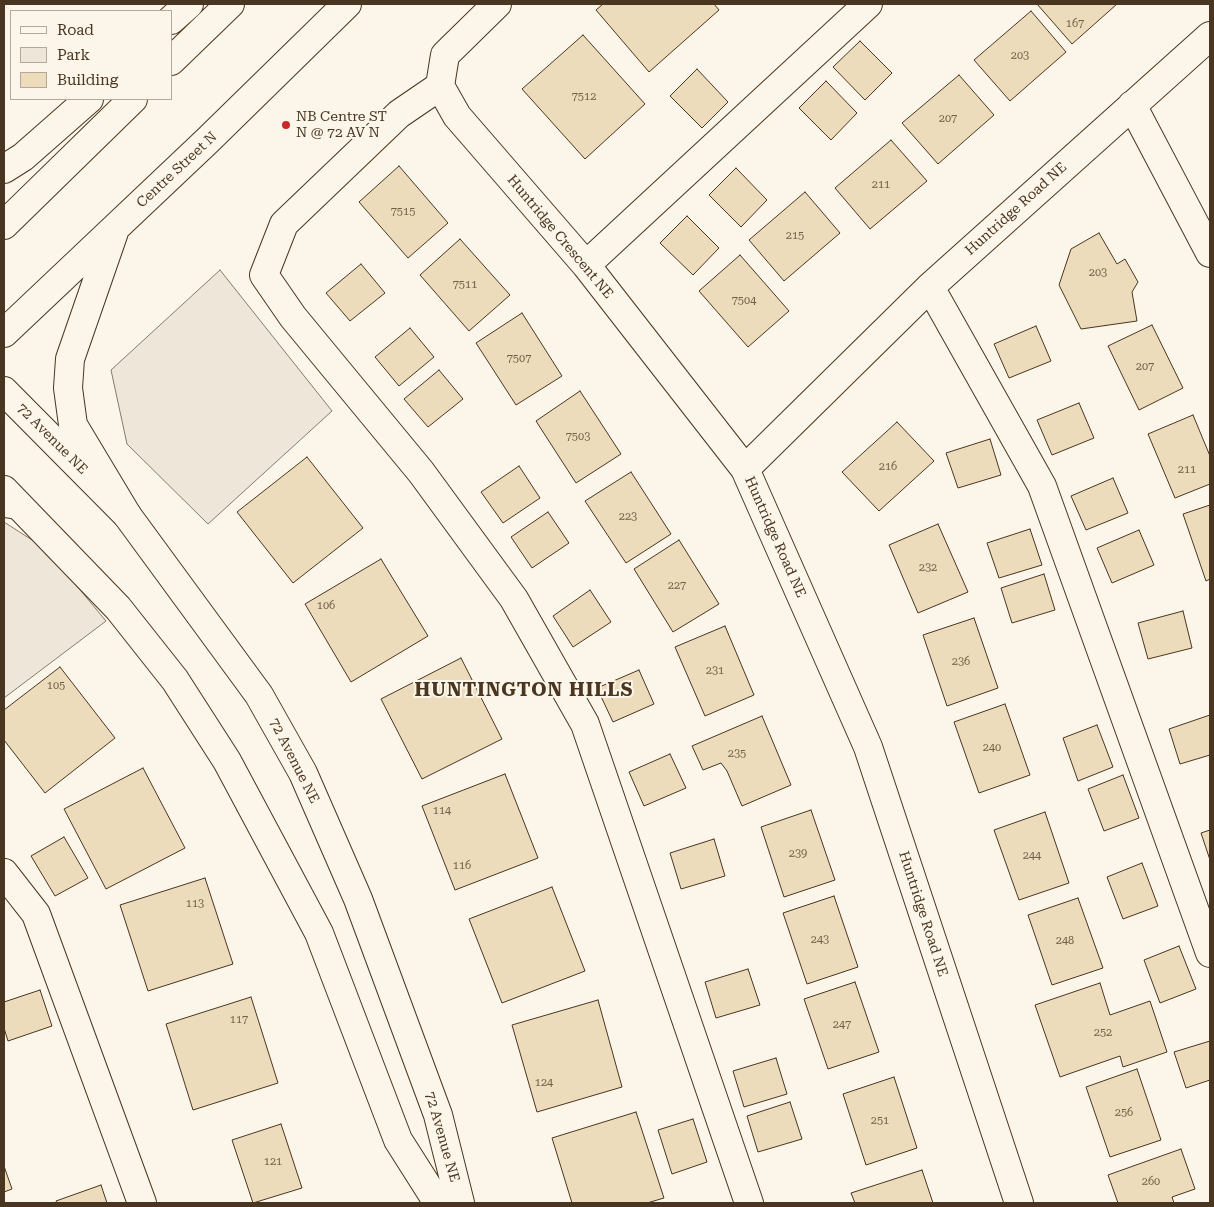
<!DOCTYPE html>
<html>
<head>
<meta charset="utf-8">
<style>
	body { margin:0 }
	#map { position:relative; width:1214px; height:1207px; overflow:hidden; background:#fbf6e9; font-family:"Roboto Serif",serif }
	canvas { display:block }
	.frame { position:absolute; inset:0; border:5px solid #4a3520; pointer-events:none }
	.legend { position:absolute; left:10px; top:10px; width:162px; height:90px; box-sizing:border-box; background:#fbf6e9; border:1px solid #b4a999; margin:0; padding:6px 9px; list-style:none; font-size:15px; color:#4a3520 }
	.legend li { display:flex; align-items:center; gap:10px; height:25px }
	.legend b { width:25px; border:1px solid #b4a999 }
</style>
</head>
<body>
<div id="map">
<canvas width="1214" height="1207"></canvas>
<div class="frame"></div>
<ul class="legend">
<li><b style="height:6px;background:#fbf6e9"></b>Road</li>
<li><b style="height:14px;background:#ede6d9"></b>Park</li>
<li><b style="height:14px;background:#ecdcbc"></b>Building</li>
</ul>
</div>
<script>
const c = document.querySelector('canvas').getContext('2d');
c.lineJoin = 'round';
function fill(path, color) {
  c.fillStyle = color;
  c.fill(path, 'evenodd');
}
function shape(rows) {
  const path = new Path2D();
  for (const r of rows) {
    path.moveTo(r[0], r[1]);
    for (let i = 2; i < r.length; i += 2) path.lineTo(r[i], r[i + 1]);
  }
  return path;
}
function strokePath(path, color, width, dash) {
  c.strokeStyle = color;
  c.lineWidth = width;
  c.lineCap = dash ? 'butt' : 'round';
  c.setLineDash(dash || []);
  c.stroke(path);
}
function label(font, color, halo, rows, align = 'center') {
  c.font = font + ' "Roboto Serif",serif';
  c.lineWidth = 4;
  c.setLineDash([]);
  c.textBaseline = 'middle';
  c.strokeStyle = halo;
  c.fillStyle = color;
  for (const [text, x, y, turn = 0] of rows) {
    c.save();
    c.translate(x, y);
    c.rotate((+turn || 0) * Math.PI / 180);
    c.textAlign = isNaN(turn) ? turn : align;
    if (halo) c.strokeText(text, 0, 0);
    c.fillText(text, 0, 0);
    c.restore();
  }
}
const green = shape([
	[220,270,332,411,208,524,127,444,111,370,220,270],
	[4,522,46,549,106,621,4,698,4,522]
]);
const building = shape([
	[603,4,714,4,719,10,649,72,596,10,603,4],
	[1037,4,1117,4,1072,44,1037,4],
	[1031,11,1066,52,1010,101,974,60,1031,11],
	[583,35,645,104,585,159,522,89,583,35],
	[860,41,892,73,865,100,833,67,860,41],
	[697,69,728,102,702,128,670,96,697,69],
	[959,75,994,115,938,164,902,123,959,75],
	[826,81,857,113,831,140,799,108,826,81],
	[891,140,927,181,870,229,835,188,891,140],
	[399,166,448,223,408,258,359,202,399,166],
	[736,168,767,200,741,227,709,195,736,168],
	[805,192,840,233,784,281,749,240,805,192],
	[687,216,719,248,693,275,660,243,687,216],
	[1099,233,1117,264,1125,259,1138,282,1132,292,1137,321,1081,329,1059,285,1071,249,1099,233],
	[460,239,510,295,469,331,420,275,460,239],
	[740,255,789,311,748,347,699,291,740,255],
	[361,264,385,293,350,321,326,293,361,264],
	[522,313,562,376,516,405,476,343,522,313],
	[1152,325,1183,388,1139,410,1108,346,1152,325],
	[1036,326,1051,361,1009,378,994,344,1036,326],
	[410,328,434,357,399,386,375,357,410,328],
	[439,370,463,399,428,427,404,399,439,370],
	[580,391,621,454,576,483,536,421,580,391],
	[1079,403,1094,438,1052,455,1037,420,1079,403],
	[1193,415,1210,456,1210,484,1175,498,1148,434,1193,415],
	[897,422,934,461,879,511,842,472,897,422],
	[990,439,1001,475,958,488,946,453,990,439],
	[307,457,363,528,293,583,237,512,307,457],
	[519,466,540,498,503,523,481,492,519,466],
	[631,472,671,534,626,563,585,501,631,472],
	[1113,478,1128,513,1086,530,1071,496,1113,478],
	[1210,505,1210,579,1206,581,1183,514,1210,505],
	[548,512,569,543,532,568,511,537,548,512],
	[938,524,968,592,918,613,889,545,938,524],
	[1030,529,1042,565,999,578,987,543,1030,529],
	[1139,530,1154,565,1112,583,1097,548,1139,530],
	[679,540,719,604,673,632,634,569,679,540],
	[381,559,428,636,351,682,305,604,381,559],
	[1044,574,1055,610,1012,623,1001,588,1044,574],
	[590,590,611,622,573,647,553,616,590,590],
	[1183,611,1192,648,1148,659,1138,623,1183,611],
	[974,618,998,688,947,706,923,635,974,618],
	[725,626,754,695,705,716,675,647,725,626],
	[461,658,502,739,422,779,381,699,461,658],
	[60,667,115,738,45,793,4,740,4,710,60,667],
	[639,670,654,704,613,722,597,688,639,670],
	[1005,704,1030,775,979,793,954,722,1005,704],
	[1210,715,1210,755,1180,764,1169,729,1210,715],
	[762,716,791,785,742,806,727,771,721,763,703,770,692,746,762,716],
	[1097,725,1113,767,1078,781,1063,738,1097,725],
	[670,754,686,788,644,806,629,772,670,754],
	[143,768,185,848,106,889,64,809,143,768],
	[505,774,538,858,455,890,422,806,505,774],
	[1123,775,1139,818,1104,831,1088,789,1123,775],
	[811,810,835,880,784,897,761,827,811,810],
	[1045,812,1069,883,1019,900,994,830,1045,812],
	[1210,830,1210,860,1201,833,1210,830],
	[64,837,88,878,55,896,31,856,64,837],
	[714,839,725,876,681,889,670,853,714,839],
	[1142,863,1158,906,1123,919,1107,877,1142,863],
	[205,878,233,964,148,991,120,905,205,878],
	[552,887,585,971,502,1003,469,919,552,887],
	[834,896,858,967,807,984,783,913,834,896],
	[1078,898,1103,968,1052,985,1028,915,1078,898],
	[1179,946,1196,989,1160,1003,1144,960,1179,946],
	[748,969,760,1005,716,1018,705,982,748,969],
	[855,982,879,1052,828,1069,804,999,855,982],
	[1100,983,1110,1015,1150,1001,1167,1052,1123,1067,1120,1056,1060,1077,1035,1005,1100,983],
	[40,990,52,1026,8,1041,4,1028,4,1002,40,990],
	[251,997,278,1083,193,1110,166,1024,251,997],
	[598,1000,622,1087,537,1112,512,1025,598,1000],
	[1210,1041,1210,1080,1186,1088,1174,1052,1210,1041],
	[776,1058,787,1094,744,1107,733,1071,776,1058],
	[1137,1069,1161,1140,1110,1157,1086,1087,1137,1069],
	[894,1077,917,1148,866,1165,843,1094,894,1077],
	[790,1102,802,1139,758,1152,747,1116,790,1102],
	[636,1112,664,1198,647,1203,572,1203,552,1138,636,1112],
	[693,1119,707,1162,672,1174,658,1130,693,1119],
	[281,1124,302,1188,253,1203,232,1140,281,1124],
	[1181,1149,1195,1189,1172,1197,1174,1203,1118,1203,1108,1175,1181,1149],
	[4,1166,12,1189,4,1192,4,1166],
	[922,1170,933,1203,855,1203,851,1193,922,1170],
	[101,1185,107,1203,57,1203,56,1201,101,1185]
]);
const minor = shape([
	[497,4,445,55,440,86,457,116,586,265,745,469,868,747,1019,1203],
	[440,86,399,114,284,224,264,275,293,317,421,472,514,599,585,724,749,1203],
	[1132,105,1210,253],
	[586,265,868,4],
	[930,287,1042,486,1210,953],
	[4,391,127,515,259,695,303,773,358,899,438,1115,460,1203],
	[745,469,930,287,1210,36],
	[4,490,118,608,175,680,227,761,319,933,398,1140,438,1203],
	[4,873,36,914,142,1203]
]);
const major = shape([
	[171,20,189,4],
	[171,61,230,4],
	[4,169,23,157,89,99],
	[4,225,133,99],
	[114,232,70,359,68,388,73,425,127,515],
	[4,333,207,141,347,4],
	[4,503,18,505]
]);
const markers = [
	[286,125,5,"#c62828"]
];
const numberNames = [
	["167",1075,24],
	["203",1020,56],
	["7512",584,97],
	["207",948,119],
	["211",881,185],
	["7515",403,212],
	["215",795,236],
	["203",1098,273],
	["7511",465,285],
	["7504",744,301],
	["7507",519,359],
	["207",1145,367],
	["7503",578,437],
	["216",888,467],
	["211",1187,470],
	["223",628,517],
	["232",928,568],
	["227",677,586],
	["106",326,606],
	["236",961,662],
	["231",715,671],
	["105",56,686],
	["240",992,748],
	["235",737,754],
	["114",442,811],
	["239",798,854],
	["244",1032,856],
	["116",462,866],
	["113",195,904],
	["243",820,940],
	["248",1065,941],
	["117",239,1020],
	["247",842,1025],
	["252",1103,1033],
	["124",544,1083],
	["256",1124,1113],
	["251",880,1121],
	["121",273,1162],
	["260",1151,1182]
];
const poiNames = [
	["NB Centre ST",296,117],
	["N @ 72 AV N",296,133]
];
const streetNames = [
	["Centre Street N",177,170,-43],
	["Huntridge Road NE",1016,209,-42],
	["Huntridge Crescent NE",560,237,50],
	["72 Avenue NE",52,439,45],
	["Huntridge Road NE",775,537,66],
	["72 Avenue NE",294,761,63],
	["Huntridge Road NE",923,914,72],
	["72 Avenue NE",442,1137,74]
];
const districtNames = [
	["HUNTINGTON HILLS",524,690]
];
fill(green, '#ede6d9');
strokePath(green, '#887966', 1);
fill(building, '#ecdcbc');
strokePath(building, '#4a3520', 1);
strokePath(minor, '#4a3520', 30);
strokePath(major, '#4a3520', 30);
strokePath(minor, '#fbf6e9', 28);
strokePath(major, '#fbf6e9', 28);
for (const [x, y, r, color] of markers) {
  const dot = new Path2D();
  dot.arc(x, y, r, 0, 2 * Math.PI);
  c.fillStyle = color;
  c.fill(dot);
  strokePath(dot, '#fbf6e9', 2);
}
label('11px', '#725f47', null, numberNames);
label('14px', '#4a3520', '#fbf6e9', poiNames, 'left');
label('14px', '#4a3520', '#fbf6e9', streetNames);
c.letterSpacing = '1px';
label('bold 19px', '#4a3520', '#fbf6e9', districtNames);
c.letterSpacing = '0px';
</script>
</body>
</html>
